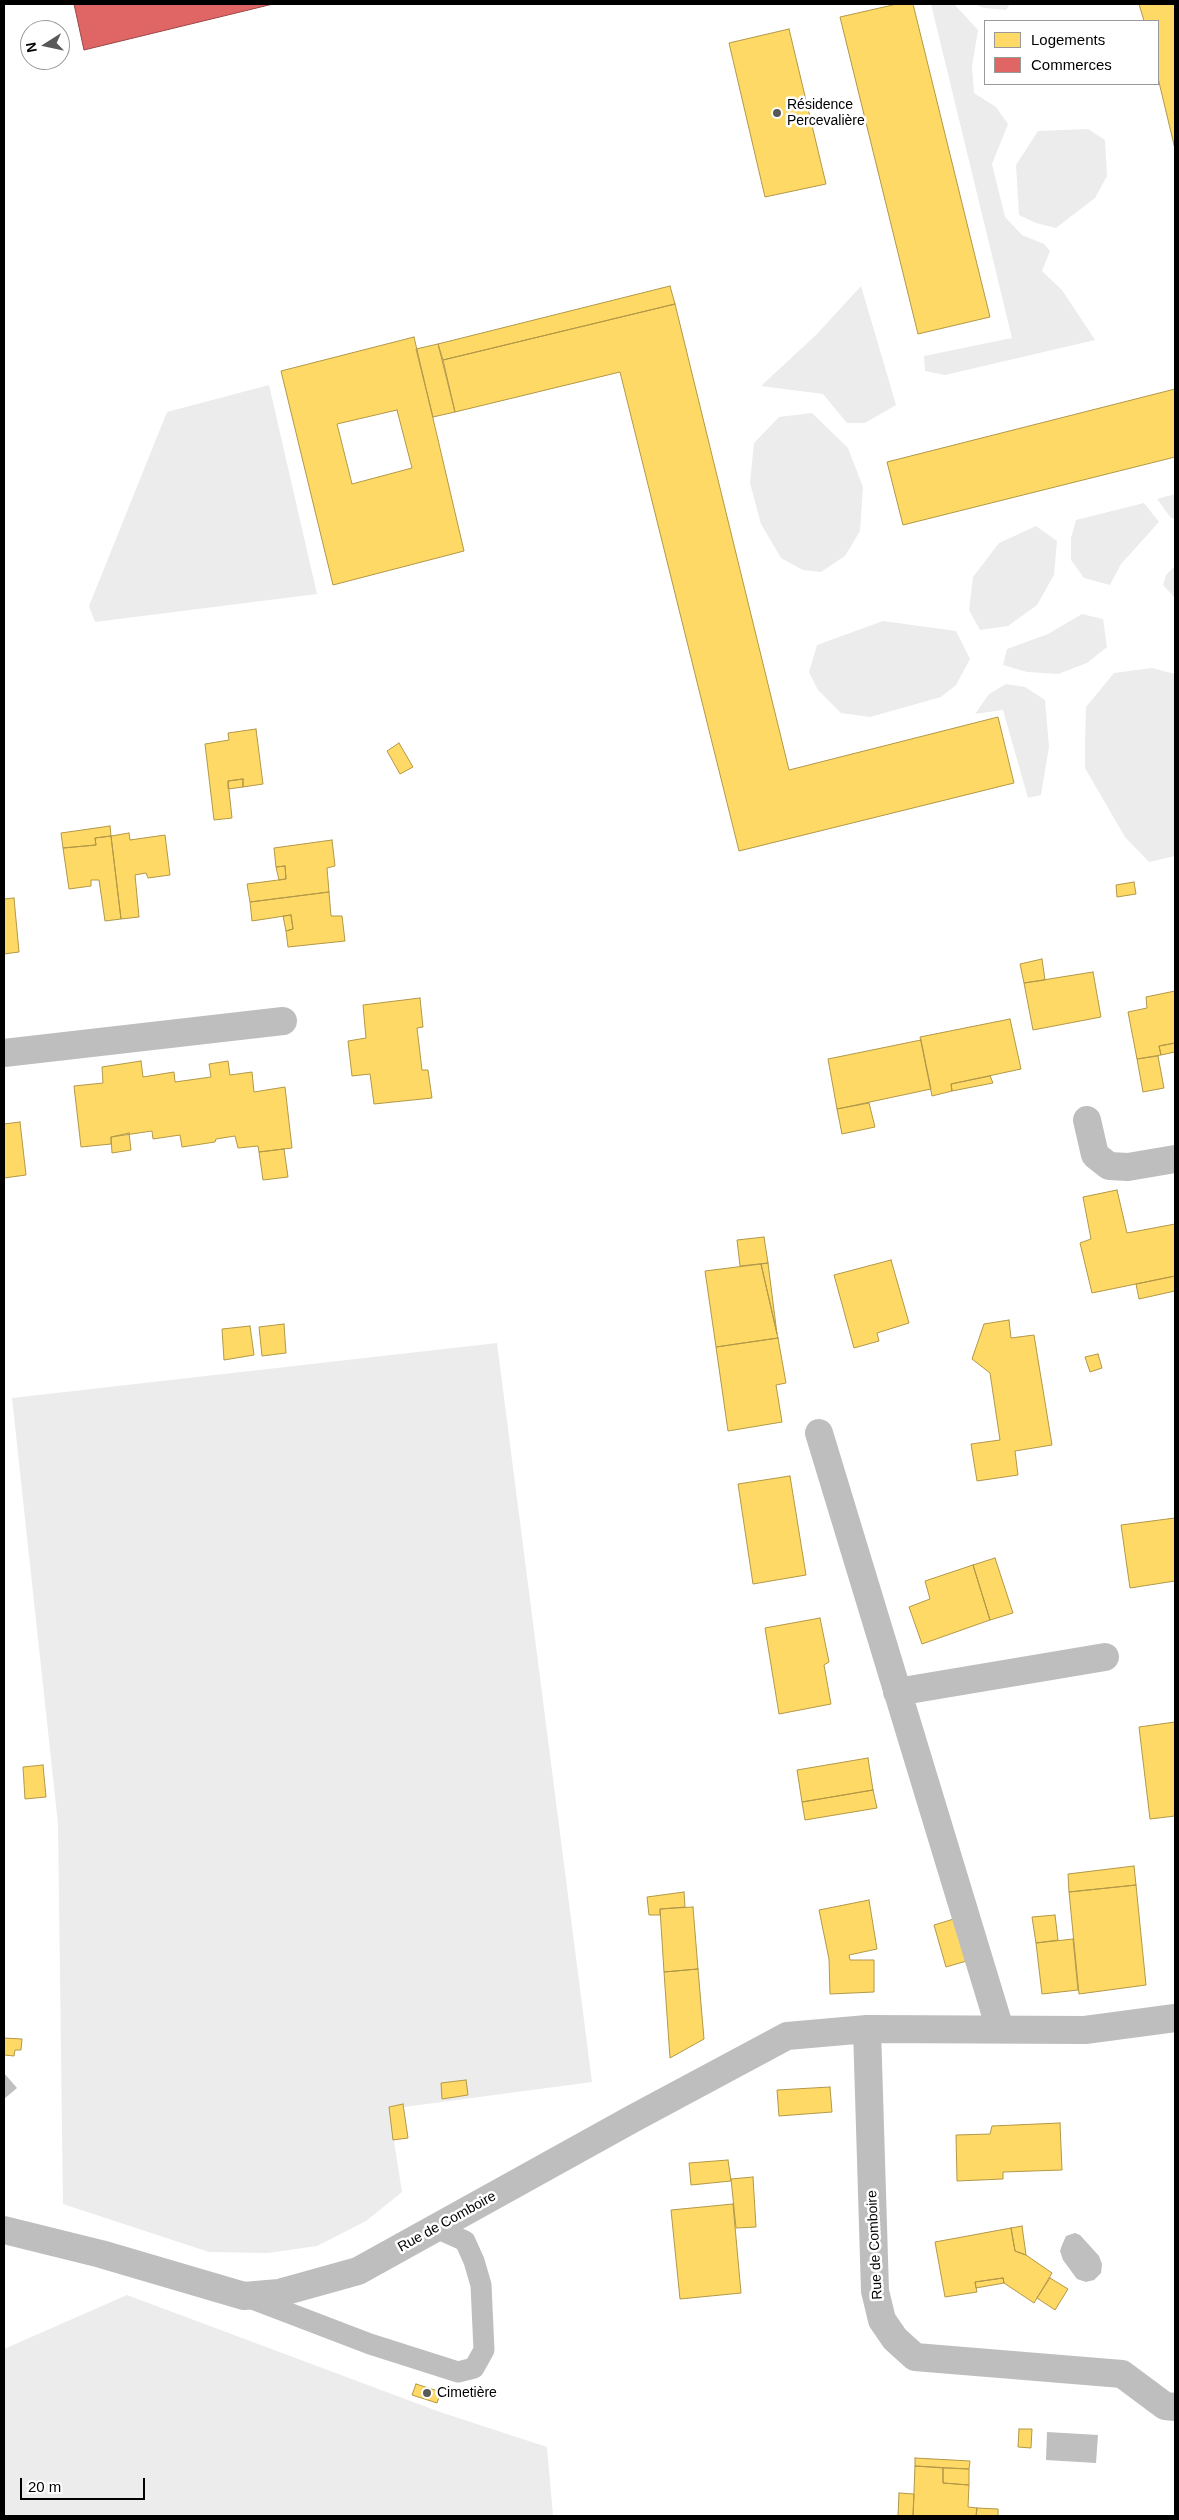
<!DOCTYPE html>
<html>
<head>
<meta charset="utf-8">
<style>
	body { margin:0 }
	#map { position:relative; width:1179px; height:2520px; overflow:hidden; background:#fff; font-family:Arial,sans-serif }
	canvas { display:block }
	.frame { position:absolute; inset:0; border:5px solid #000; pointer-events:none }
	.legend { position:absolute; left:984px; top:20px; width:175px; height:65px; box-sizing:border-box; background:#fff; border:1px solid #999; margin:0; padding:6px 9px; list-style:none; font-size:15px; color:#000 }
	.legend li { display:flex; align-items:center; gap:10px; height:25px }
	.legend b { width:25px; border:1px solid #999 }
	.north { position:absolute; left:20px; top:20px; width:50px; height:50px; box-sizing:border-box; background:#fff; border:1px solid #999; border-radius:50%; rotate:260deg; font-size:14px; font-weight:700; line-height:20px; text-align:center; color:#000 }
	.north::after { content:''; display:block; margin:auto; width:18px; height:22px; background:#595959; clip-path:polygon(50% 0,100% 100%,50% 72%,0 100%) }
	.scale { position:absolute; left:20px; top:2478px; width:125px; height:22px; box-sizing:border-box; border:2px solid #000; border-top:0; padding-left:6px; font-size:15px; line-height:18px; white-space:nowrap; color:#000; -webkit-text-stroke:4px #fff; paint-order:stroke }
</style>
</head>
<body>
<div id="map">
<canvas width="1179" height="2520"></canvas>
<div class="frame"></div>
<ul class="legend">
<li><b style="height:14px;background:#ffd966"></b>Logements</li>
<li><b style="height:14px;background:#e06666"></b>Commerces</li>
</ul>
<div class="north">N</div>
<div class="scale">20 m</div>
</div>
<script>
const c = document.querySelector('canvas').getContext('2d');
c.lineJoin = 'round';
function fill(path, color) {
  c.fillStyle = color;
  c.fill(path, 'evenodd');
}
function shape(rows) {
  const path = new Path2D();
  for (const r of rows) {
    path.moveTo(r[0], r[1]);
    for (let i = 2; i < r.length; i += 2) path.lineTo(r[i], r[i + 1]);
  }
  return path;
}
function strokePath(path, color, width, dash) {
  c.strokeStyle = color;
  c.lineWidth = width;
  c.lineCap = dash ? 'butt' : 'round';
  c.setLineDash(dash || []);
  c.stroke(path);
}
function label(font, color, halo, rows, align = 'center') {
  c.font = font + ' Arial,sans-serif';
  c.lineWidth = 5;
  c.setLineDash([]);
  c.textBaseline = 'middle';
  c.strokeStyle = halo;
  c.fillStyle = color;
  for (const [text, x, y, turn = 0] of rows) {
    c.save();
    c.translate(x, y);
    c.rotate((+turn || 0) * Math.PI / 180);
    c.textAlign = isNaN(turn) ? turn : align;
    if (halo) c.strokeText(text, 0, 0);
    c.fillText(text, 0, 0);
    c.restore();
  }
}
const green = shape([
	[931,4,954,4,978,30,972,66,974,93,996,107,1008,124,992,164,1005,217,1022,235,1044,244,1050,251,1042,271,1062,290,1095,340,945,375,925,371,924,356,1012,338],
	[974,4,1010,4,1006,10,984,8],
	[1088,129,1105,140,1107,176,1095,198,1056,228,1036,223,1019,215,1016,165,1038,131],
	[861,286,896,405,865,423,847,423,823,394,761,386,817,334],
	[269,385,317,594,95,622,89,606,167,412],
	[812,413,848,448,863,487,860,531,845,556,821,572,803,570,781,558,761,524,750,483,754,443,779,417],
	[1175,494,1175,519,1171,518,1157,499],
	[1144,503,1159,522,1121,564,1110,585,1084,578,1071,560,1071,538,1076,520],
	[1036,526,1057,541,1054,575,1037,605,1008,626,980,630,969,610,973,577,999,543],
	[1175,566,1175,598,1163,585,1166,575],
	[1082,614,1103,619,1107,647,1087,663,1058,674,1027,672,1003,665,1007,649,1048,634],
	[883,621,956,631,970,659,956,685,941,697,870,717,841,713,818,690,809,672,817,645],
	[1152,668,1175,674,1175,856,1149,862,1125,837,1085,768,1085,742,1086,707,1114,673],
	[1006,684,1025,687,1045,700,1049,747,1041,795,1028,798,1003,710,975,714,989,694],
	[497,1343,592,2082,389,2109,402,2192,366,2221,317,2246,268,2253,209,2252,63,2204,58,1824,12,1398],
	[127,2295,440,2412,547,2447,553,2516,4,2516,4,2349]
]);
const water = shape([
	[4,2073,17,2088,4,2099],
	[1075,2233,1080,2235,1099,2256,1102,2264,1101,2273,1094,2280,1086,2282,1077,2279,1063,2260,1060,2251,1062,2245,1066,2236],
	[1047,2432,1098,2435,1096,2463,1046,2460]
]);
const homes = shape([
	[897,4,913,4,990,317,918,334,840,17,897,4],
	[1139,4,1175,4,1175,149,1158,78,1158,21,1144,21,1139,4],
	[789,29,826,184,765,197,729,43,789,29],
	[670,286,675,304,443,360,438,344,670,286],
	[675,304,789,770,998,717,1014,783,739,851,620,372,455,412,443,360,675,304],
	[414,337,464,551,333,585,281,371,414,337],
	[397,410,412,468,352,484,337,424,397,410],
	[438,344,455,412,433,417,416,349,438,344],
	[1175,389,1175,457,903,525,887,462,1175,389],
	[256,729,263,784,243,787,243,779,228,781,232,818,214,820,205,744,229,740,228,733,256,729],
	[399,743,413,767,400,774,387,751,399,743],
	[243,779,243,787,228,789,228,781,243,779],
	[110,826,111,836,95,838,96,845,63,848,61,833,110,826],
	[129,833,130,840,165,835,170,875,148,878,146,873,135,875,139,917,121,919,111,836,129,833],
	[111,836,121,919,105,921,99,880,91,880,91,886,69,889,63,848,96,845,95,838,111,836],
	[332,840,335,866,327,868,329,892,250,902,247,884,286,879,285,866,276,867,274,848,332,840],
	[285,866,286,879,279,880,276,867,285,866],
	[1134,882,1136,894,1117,897,1116,885,1134,882],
	[329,892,331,916,342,916,345,941,288,947,286,931,293,929,291,915,252,921,250,902,329,892],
	[14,898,19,952,4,954,4,899,14,898],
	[291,915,293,929,286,931,283,916,291,915],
	[1042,959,1045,980,1024,983,1020,964,1042,959],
	[1093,972,1101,1017,1033,1030,1024,983,1093,972],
	[1175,991,1175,1043,1159,1046,1161,1055,1137,1059,1128,1012,1147,1008,1146,997,1175,991],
	[420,998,423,1027,417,1028,422,1070,428,1070,432,1098,374,1104,370,1074,352,1076,348,1041,366,1038,363,1005,420,998],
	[1010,1019,1021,1069,951,1084,952,1091,932,1096,920,1037,1010,1019],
	[921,1040,931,1089,837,1109,828,1059,921,1040],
	[1175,1043,1175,1052,1161,1055,1159,1046,1175,1043],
	[1158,1056,1164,1088,1143,1092,1137,1059,1158,1056],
	[141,1061,143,1077,174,1072,175,1082,211,1077,209,1064,228,1061,230,1075,252,1072,254,1092,285,1087,292,1148,259,1152,258,1146,238,1148,235,1136,216,1139,215,1142,182,1147,180,1135,153,1139,152,1131,111,1137,111,1144,81,1147,74,1086,103,1083,102,1067,141,1061],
	[990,1076,993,1083,952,1091,951,1084,990,1076],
	[869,1103,875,1127,842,1134,837,1109,869,1103],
	[20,1122,26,1175,4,1178,4,1124,20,1122],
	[129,1133,131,1150,112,1153,111,1137,129,1133],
	[284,1149,288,1177,263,1180,259,1152,284,1149],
	[1117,1190,1127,1233,1175,1224,1175,1276,1092,1293,1080,1243,1091,1239,1083,1197,1117,1190],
	[764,1237,768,1263,740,1266,737,1240,764,1237],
	[891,1260,909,1323,877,1333,879,1341,854,1348,834,1275,891,1260],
	[768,1263,777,1334,761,1264,768,1263],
	[761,1264,778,1338,716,1347,705,1271,761,1264],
	[1175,1276,1175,1291,1139,1299,1136,1284,1175,1276],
	[1009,1320,1011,1338,1034,1335,1052,1445,1015,1451,1018,1475,977,1481,971,1444,1000,1440,990,1373,972,1359,984,1324,1009,1320],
	[284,1324,286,1353,262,1356,259,1327,284,1324],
	[250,1326,254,1355,224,1360,222,1329,250,1326],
	[778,1338,786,1383,776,1385,782,1422,728,1431,716,1347,778,1338],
	[1098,1354,1102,1368,1090,1372,1085,1357,1098,1354],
	[790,1476,806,1575,753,1584,738,1484,790,1476],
	[1175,1518,1175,1581,1130,1588,1121,1525,1175,1518],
	[995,1558,1013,1613,990,1620,973,1565,995,1558],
	[973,1565,990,1620,922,1644,909,1607,930,1599,925,1581,973,1565],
	[820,1618,829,1662,824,1665,831,1704,779,1714,765,1628,820,1618],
	[1175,1722,1175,1816,1150,1819,1139,1727,1175,1722],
	[868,1758,873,1790,802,1802,797,1770,868,1758],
	[43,1765,46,1797,25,1799,23,1767,43,1765],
	[873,1790,877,1808,805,1820,802,1802,873,1790],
	[1134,1866,1136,1885,1069,1892,1068,1874,1134,1866],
	[1136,1885,1146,1985,1079,1994,1069,1892,1136,1885],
	[684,1892,685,1907,660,1909,660,1915,649,1915,647,1897,684,1892],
	[869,1900,877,1949,849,1955,850,1960,874,1960,874,1992,830,1994,829,1959,819,1910,869,1900],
	[693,1907,698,1969,664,1972,660,1909,693,1907],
	[1055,1915,1058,1940,1036,1943,1032,1917,1055,1915],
	[957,1918,970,1960,946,1967,934,1925,957,1918],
	[1073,1939,1078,1990,1042,1994,1036,1943,1073,1939],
	[698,1969,704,2039,670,2058,664,1972,698,1969],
	[4,2038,22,2039,21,2050,15,2050,14,2056,4,2055,4,2038],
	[466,2080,468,2095,442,2099,441,2083,466,2080],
	[830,2087,832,2112,779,2116,777,2090,830,2087],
	[403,2104,408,2138,393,2140,389,2107,403,2104],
	[1060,2123,1062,2170,1003,2172,1003,2179,957,2181,956,2135,990,2134,992,2126,1060,2123],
	[728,2160,731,2181,691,2185,689,2163,728,2160],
	[753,2177,756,2227,736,2228,731,2179,753,2177],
	[733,2204,741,2293,680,2299,671,2210,733,2204],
	[1022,2226,1026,2255,1015,2251,1011,2228,1022,2226],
	[1011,2228,1015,2251,1026,2255,1052,2273,1034,2303,1004,2283,1003,2278,975,2282,977,2292,945,2297,935,2242,1011,2228],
	[1003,2278,1004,2283,976,2288,975,2282,1003,2278],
	[1050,2278,1068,2289,1055,2310,1037,2298,1050,2278],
	[416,2384,441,2392,437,2403,412,2395,416,2384],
	[1019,2429,1032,2429,1031,2448,1018,2447,1019,2429],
	[915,2458,970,2461,969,2469,915,2466,915,2458],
	[915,2466,943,2468,943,2483,969,2485,968,2507,977,2508,976,2516,913,2516,915,2466],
	[943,2468,969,2469,969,2485,943,2483,943,2468],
	[899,2493,914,2494,913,2516,898,2516,899,2493],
	[977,2508,998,2509,998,2516,976,2516,977,2508]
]);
const shops = shape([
	[74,4,273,4,84,50,74,4]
]);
const service = shape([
	[247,2297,370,2344,458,2372,474,2368,484,2350,481,2285,474,2261,465,2241,436,2228]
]);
const minor = shape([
	[4,1053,283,1021],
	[1087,1120,1095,1155,1109,1166,1128,1167,1175,1159],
	[819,1433,1000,2029],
	[897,1692,1105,1657],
	[867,2029,875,2291,882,2320,895,2339,915,2357,1122,2374,1165,2406,1175,2407],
	[4,2230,101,2254,244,2296,279,2293,358,2271,634,2118,787,2036,867,2029,1085,2030,1175,2018]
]);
const markers = [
	[777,113,5,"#595959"],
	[427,2393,5,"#595959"]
];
const poiNames = [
	["Résidence",787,105],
	["Percevalière",787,121],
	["Cimetière",437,2393]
];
const streetNames = [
	["Rue de Comboire",447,2222,-29],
	["Rue de Comboire",875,2245,-93]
];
fill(green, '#ececec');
fill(water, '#bfbfbf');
fill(homes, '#ffd966');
strokePath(homes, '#b29847', 1);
fill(shops, '#e06666');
strokePath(shops, '#9d4747', 1);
strokePath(service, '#bebebe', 21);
strokePath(minor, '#bebebe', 28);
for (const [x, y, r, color] of markers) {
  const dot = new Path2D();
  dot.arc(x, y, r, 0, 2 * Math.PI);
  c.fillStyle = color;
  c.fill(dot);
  strokePath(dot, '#fff', 2);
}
label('14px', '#000', '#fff', poiNames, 'left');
label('14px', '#000', '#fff', streetNames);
</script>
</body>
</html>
